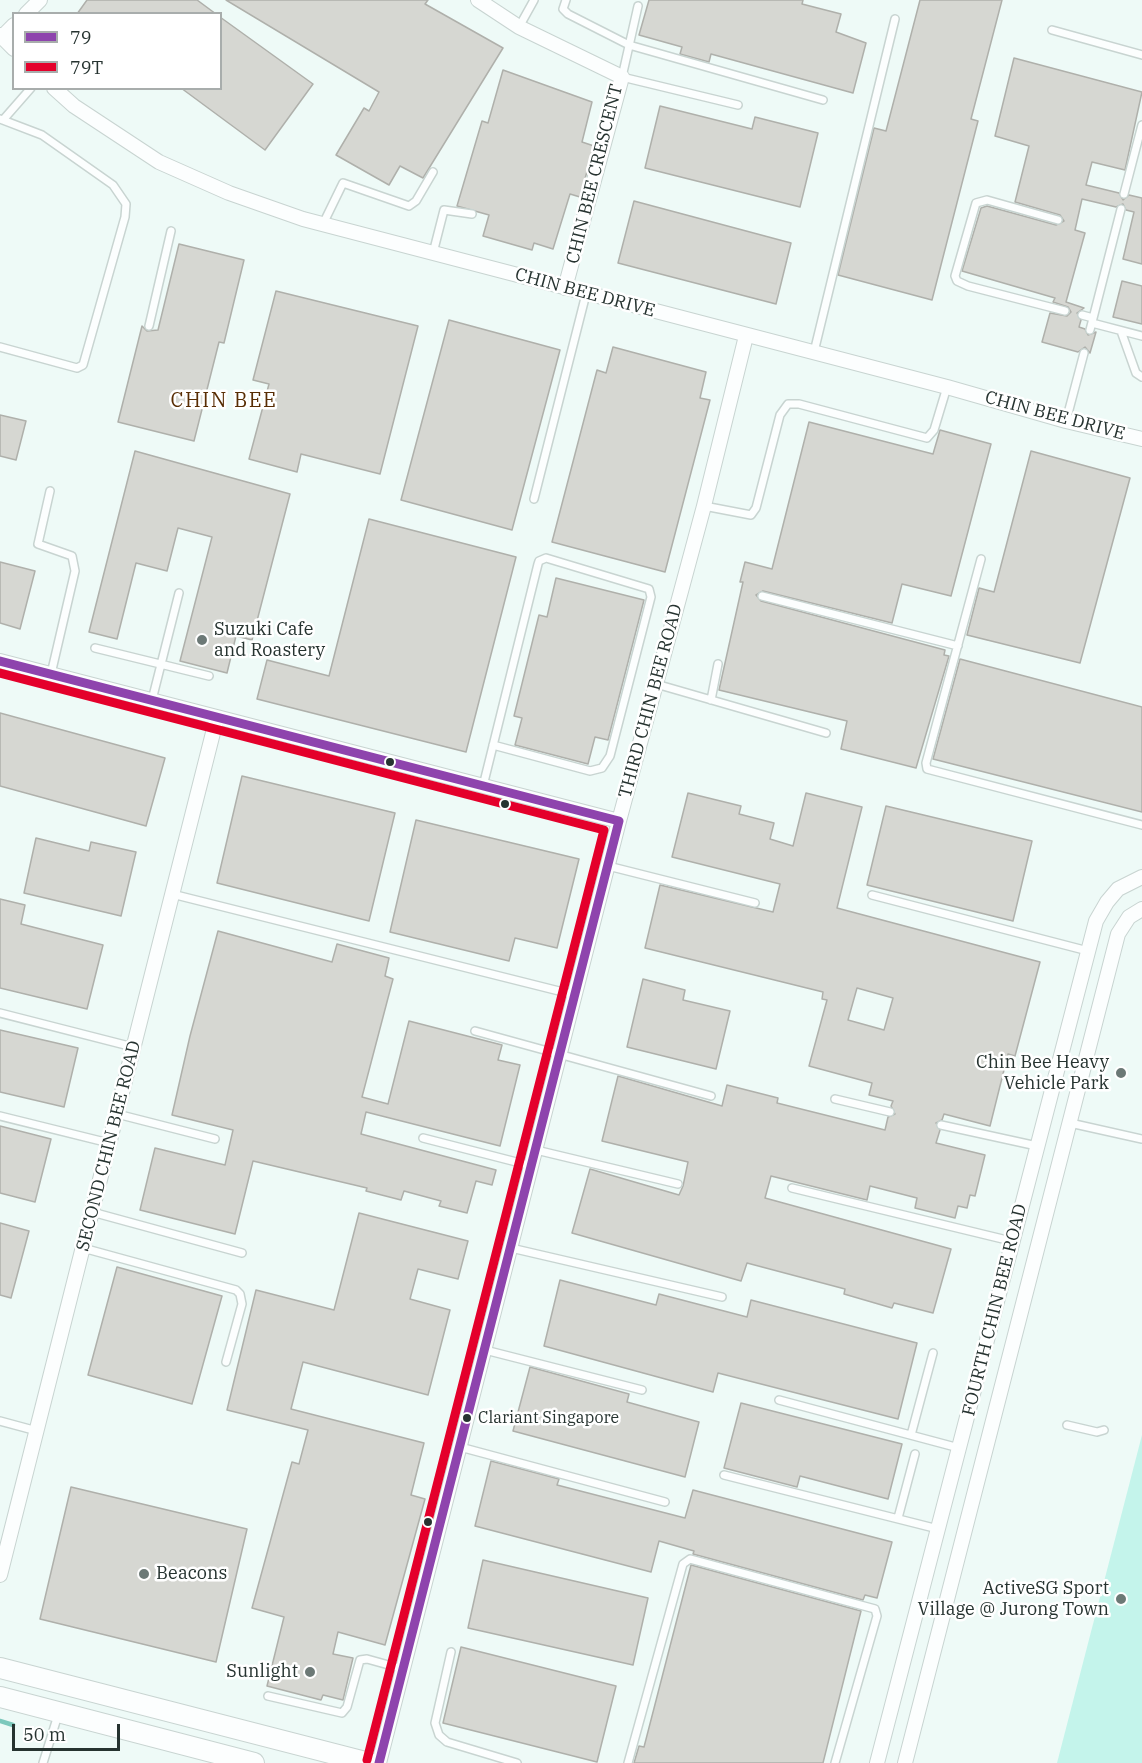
<!DOCTYPE html>
<html>
<head>
<meta charset="utf-8">
<style>
	body { margin:0 }
	#map { position:relative; width:1142px; height:1763px; overflow:hidden; background:#eefaf7; font-family:"IBM Plex Serif",serif }
	canvas { display:block }
	.legend { position:absolute; left:12px; top:12px; width:210px; height:78px; box-sizing:border-box; background:#fff; border:2px solid #a8adac; margin:0; padding:8px 10px; list-style:none; font-size:18px; color:#263330 }
	.legend li { display:flex; align-items:center; gap:12px; height:30px }
	.legend b { width:30px; border:2px solid #a8adac }
	.scale { position:absolute; left:12px; top:1724px; width:108px; height:27px; box-sizing:border-box; border:3px solid #263330; border-top:0; padding-left:8px; font-size:18px; line-height:21px; white-space:nowrap; color:#263330; -webkit-text-stroke:4px #fff; paint-order:stroke }
</style>
</head>
<body>
<div id="map">
<canvas width="1142" height="1763"></canvas>
<ul class="legend">
<li><b style="height:8px;background:#8e44ad"></b>79</li>
<li><b style="height:8px;background:#e4002b"></b>79T</li>
</ul>
<div class="scale">50 m</div>
</div>
<script>
const c = document.querySelector('canvas').getContext('2d');
c.lineJoin = 'round';
function fill(path, color) {
  c.fillStyle = color;
  c.fill(path, 'evenodd');
}
function shape(rows) {
  const path = new Path2D();
  for (const r of rows) {
    path.moveTo(r[0], r[1]);
    for (let i = 2; i < r.length; i += 2) path.lineTo(r[i], r[i + 1]);
  }
  return path;
}
function strokePath(path, color, width, dash) {
  c.strokeStyle = color;
  c.lineWidth = width;
  c.lineCap = dash ? 'butt' : 'round';
  c.setLineDash(dash || []);
  c.stroke(path);
}
function label(font, color, halo, rows, align = 'center') {
  c.font = font + ' "IBM Plex Serif",serif';
  c.lineWidth = 5;
  c.setLineDash([]);
  c.textBaseline = 'middle';
  c.strokeStyle = halo;
  c.fillStyle = color;
  for (const [text, x, y, turn = 0] of rows) {
    c.save();
    c.translate(x, y);
    c.rotate((+turn || 0) * Math.PI / 180);
    c.textAlign = isNaN(turn) ? turn : align;
    if (halo) c.strokeText(text, 0, 0);
    c.fillText(text, 0, 0);
    c.restore();
  }
}
const green = shape([
	[1142,1435,1142,1763,1057,1763]
]);
const stream = shape([
	[0,1721,13,1725]
]);
const building = shape([
	[87,0,197,0,216,14,77,14,87,0],
	[226,0,428,0,425,4,503,48,423,178,400,166,389,185,336,155,364,108,369,111,379,92,226,0],
	[649,0,803,0,802,4,841,14,836,32,866,43,853,93,711,54,709,62,680,54,682,47,639,35,649,0],
	[920,0,1002,0,971,119,978,121,932,300,838,275,874,128,886,131,920,0],
	[220,17,313,84,265,150,181,88,220,88,220,17],
	[1014,58,1142,92,1125,170,1092,162,1086,185,1119,193,1123,200,1129,195,1142,198,1142,264,1123,259,1134,212,1126,210,1123,204,1116,207,1082,199,1075,230,1085,233,1066,302,1084,308,1077,313,1081,320,1079,327,1085,329,1088,335,1096,332,1090,353,1085,347,1078,352,1042,342,1050,313,1067,316,1071,312,1068,307,1053,302,1055,298,962,271,981,208,987,206,1056,225,1064,221,1060,215,1015,202,1029,146,995,136,1014,58],
	[503,70,592,102,582,142,594,146,580,197,570,194,553,249,534,243,532,250,483,236,489,215,457,206,482,121,488,123,503,70],
	[660,106,752,129,755,117,818,133,800,207,645,168,660,106],
	[634,201,791,243,776,304,618,263,634,201],
	[179,244,244,260,224,343,219,342,194,441,118,422,142,326,147,331,158,330,179,244],
	[1122,281,1142,286,1142,324,1113,317,1122,281],
	[276,291,418,326,380,474,301,454,297,472,249,459,269,384,253,380,276,291],
	[449,320,560,350,512,530,401,500,449,320],
	[613,347,706,372,700,398,710,400,665,572,552,542,597,370,606,373,613,347],
	[0,415,26,421,16,460,0,456,0,415],
	[809,422,933,454,940,430,991,444,951,596,902,584,892,623,763,591,756,595,761,601,945,650,944,655,949,656,916,768,841,749,847,721,719,690,743,582,740,582,745,562,772,569,809,422],
	[135,451,290,494,252,640,236,636,227,673,180,661,212,537,178,528,167,571,136,563,117,639,89,632,135,451],
	[1031,451,1130,478,1080,663,967,635,979,588,994,592,1031,451],
	[369,519,516,557,466,752,257,699,267,660,329,676,369,519],
	[0,562,35,571,20,629,0,623,0,562],
	[556,578,644,600,608,740,595,737,588,764,515,745,522,718,514,716,539,615,547,617,556,578],
	[960,659,1142,707,1142,812,933,759,960,659],
	[0,713,165,758,146,826,0,786,0,713],
	[242,776,395,813,369,921,217,883,242,776],
	[688,793,741,806,739,814,774,823,770,839,793,846,806,793,862,807,837,908,1040,962,1015,1056,1008,1054,990,1126,944,1114,942,1120,936,1123,940,1130,936,1143,985,1155,975,1196,970,1195,967,1208,958,1206,955,1218,915,1208,917,1198,870,1186,867,1200,771,1176,765,1198,951,1249,933,1313,894,1303,892,1308,844,1294,845,1289,747,1263,741,1281,572,1233,590,1169,679,1195,683,1186,688,1162,602,1141,618,1076,722,1106,727,1085,778,1098,777,1103,885,1130,888,1117,895,1114,891,1106,893,1101,869,1095,872,1083,809,1066,827,1000,822,999,823,992,645,948,660,885,773,912,780,884,672,857,688,793],
	[857,988,893,998,884,1030,848,1020,857,988],
	[886,806,1032,841,1013,921,867,885,886,806],
	[416,820,579,859,557,948,515,938,509,961,390,932,416,820],
	[36,838,89,851,91,842,136,852,121,916,24,893,36,838],
	[0,899,25,905,21,924,103,945,87,1009,0,988,0,899],
	[218,931,332,962,337,944,389,958,385,976,393,979,362,1097,388,1104,409,1021,502,1045,498,1060,520,1065,500,1146,366,1112,361,1134,496,1170,492,1185,476,1181,467,1213,439,1206,441,1201,404,1191,401,1200,366,1191,367,1188,253,1161,235,1234,140,1210,155,1148,225,1165,233,1130,172,1115,190,1036,218,931],
	[643,979,685,990,683,1000,730,1011,716,1069,627,1047,643,979],
	[0,1030,78,1048,64,1107,0,1092,0,1030],
	[0,1126,51,1139,35,1202,0,1193,0,1126],
	[359,1213,468,1241,458,1279,418,1269,410,1299,450,1310,428,1395,303,1362,291,1409,424,1443,411,1495,425,1499,385,1645,338,1632,333,1654,353,1658,343,1700,323,1695,321,1700,267,1686,284,1617,252,1608,292,1462,299,1464,308,1430,227,1410,256,1290,334,1310,359,1213],
	[0,1223,29,1231,11,1298,0,1295,0,1223],
	[117,1267,222,1296,192,1404,88,1375,117,1267],
	[560,1280,656,1305,659,1294,747,1317,751,1300,917,1343,898,1419,718,1373,713,1392,544,1346,560,1280],
	[530,1367,629,1394,627,1402,699,1422,685,1477,513,1431,530,1367],
	[741,1403,902,1444,888,1499,800,1476,797,1487,724,1468,741,1403],
	[491,1461,559,1479,557,1485,685,1518,693,1490,892,1542,877,1598,865,1595,863,1600,693,1554,694,1551,659,1541,651,1572,475,1526,491,1461],
	[71,1487,247,1529,216,1662,40,1619,71,1487],
	[483,1560,648,1598,633,1665,468,1628,483,1560],
	[691,1565,861,1611,823,1763,634,1763,639,1746,644,1747,691,1565],
	[461,1647,616,1686,597,1762,443,1723,461,1647]
]);
const lane = shape([
	[566,0,563,9,568,14,629,45,823,100],
	[638,6,622,77,738,105],
	[519,27,534,0],
	[1052,30,1142,55],
	[0,119,42,135,113,185,126,204,125,217,83,365,77,368,0,347],
	[3,120,31,88],
	[1124,194,1142,125],
	[1058,220,987,200,976,203,955,276,957,281,968,286,1065,311],
	[323,224,343,183,409,206,416,201,433,172],
	[433,253,444,210,472,214],
	[1082,315,1093,318],
	[1092,323,1142,336],
	[149,326,171,231],
	[1090,330,1121,209],
	[1121,331,1136,373,1142,377],
	[814,352,895,19],
	[1066,421,1084,353],
	[50,491,38,544,72,556,75,571,51,674],
	[534,499,586,294],
	[704,506,751,515,756,508,780,415,788,404,799,404,927,438,934,430,947,387],
	[981,559,926,763,927,769,1142,825],
	[762,596,958,646],
	[95,648,209,676],
	[656,684,826,733],
	[152,700,179,593],
	[711,700,718,664],
	[483,786,538,564,539,561,546,558,649,589,651,597,610,756,602,768,590,771,493,745],
	[608,866,755,903],
	[172,894,575,995],
	[872,895,1088,951],
	[0,1013,133,1047],
	[475,1031,711,1096],
	[835,1099,890,1112],
	[117,1114,215,1139],
	[0,1116,109,1143],
	[1070,1123,1142,1139],
	[941,1125,1037,1146],
	[423,1138,532,1166],
	[536,1150,678,1184],
	[792,1188,1011,1241],
	[92,1212,242,1253],
	[83,1248,236,1290,240,1294,242,1304,226,1362],
	[511,1248,722,1297],
	[485,1350,642,1390],
	[779,1400,959,1448],
	[0,1421,37,1431],
	[1067,1425,1097,1432,1104,1430],
	[911,1435,933,1353],
	[460,1447,665,1502],
	[724,1475,938,1529],
	[898,1518,915,1454],
	[451,1652,435,1723,439,1735,447,1742,517,1763],
	[268,1696,342,1713,347,1707,360,1660,367,1659,403,1669],
	[43,1763,58,1715],
	[628,1763,683,1564,690,1559,875,1609,877,1616,835,1763]
]);
const street = shape([
	[478,0,519,27,622,77,565,288],
	[26,14,40,0],
	[0,35,14,49],
	[2,37,14,25],
	[54,88,74,106,159,162,229,193,303,219,947,387,1066,421,1142,439],
	[0,661,619,821],
	[0,1575,217,717],
	[379,1763,619,821,704,506,746,336],
	[877,1763,1096,921,1107,902,1118,889,1142,877],
	[905,1763,1118,934,1129,917,1142,909]
]);
const secondary = shape([
	[0,1668,369,1763],
	[0,1697,254,1763]
]);
const bus1 = shape([
	[0,661,619,821,379,1763]
]);
const bus2 = shape([
	[0,673,604,830,367,1760]
]);
const markers = [
	[202,640,6,"#6c7976"],
	[390,762,5,"#263330"],
	[505,804,5,"#263330"],
	[1121,1073,6,"#6c7976"],
	[467,1418,5,"#263330"],
	[428,1522,5,"#263330"],
	[144,1574,6,"#6c7976"],
	[1121,1599,6,"#6c7976"],
	[310,1672,6,"#6c7976"]
];
const busNames = [
	["Clariant Singapore",478,1418]
];
const streetNames = [
	["CHIN BEE CRESCENT",595,174,-76],
	["CHIN BEE DRIVE",585,293,15],
	["CHIN BEE DRIVE",1055,416,15],
	["THIRD CHIN BEE ROAD",651,701,-75],
	["SECOND CHIN BEE ROAD",109,1146,-76],
	["FOURTH CHIN BEE ROAD",995,1310,-76]
];
const poiNames = [
	["Suzuki Cafe",214,630,"left"],
	["and Roastery",214,651,"left"],
	["Chin Bee Heavy",1109,1063],
	["Vehicle Park",1109,1084],
	["Beacons",156,1574,"left"],
	["ActiveSG Sport",1109,1589],
	["Village @ Jurong Town",1109,1610],
	["Sunlight",298,1672]
];
const neighbourhoodNames = [
	["CHIN BEE",224,401]
];
fill(green, '#c4f4eb');
strokePath(stream, '#7cc8bc', 4.5);
fill(building, '#d6d7d2');
strokePath(building, '#afb0ab', 1.5);
strokePath(lane, '#c8d4d1', 10);
strokePath(street, '#c8d4d1', 16);
strokePath(secondary, '#c8d4d1', 22);
strokePath(lane, '#fcfefe', 7);
strokePath(street, '#fcfefe', 14);
strokePath(secondary, '#fcfefe', 20);
strokePath(bus1, '#8e44ad', 9);
strokePath(bus2, '#e4002b', 9);
for (const [x, y, r, color] of markers) {
  const dot = new Path2D();
  dot.arc(x, y, r, 0, 2 * Math.PI);
  c.fillStyle = color;
  c.fill(dot);
  strokePath(dot, '#fff', 2);
}
label('16px', '#263330', '#fff', busNames, 'left');
label('18px', '#263330', '#fff', streetNames);
label('18px', '#263330', '#fff', poiNames, 'right');
c.letterSpacing = '1.5px';
label('20px', '#582d04', '#fff', neighbourhoodNames);
c.letterSpacing = '0px';
</script>
</body>
</html>
